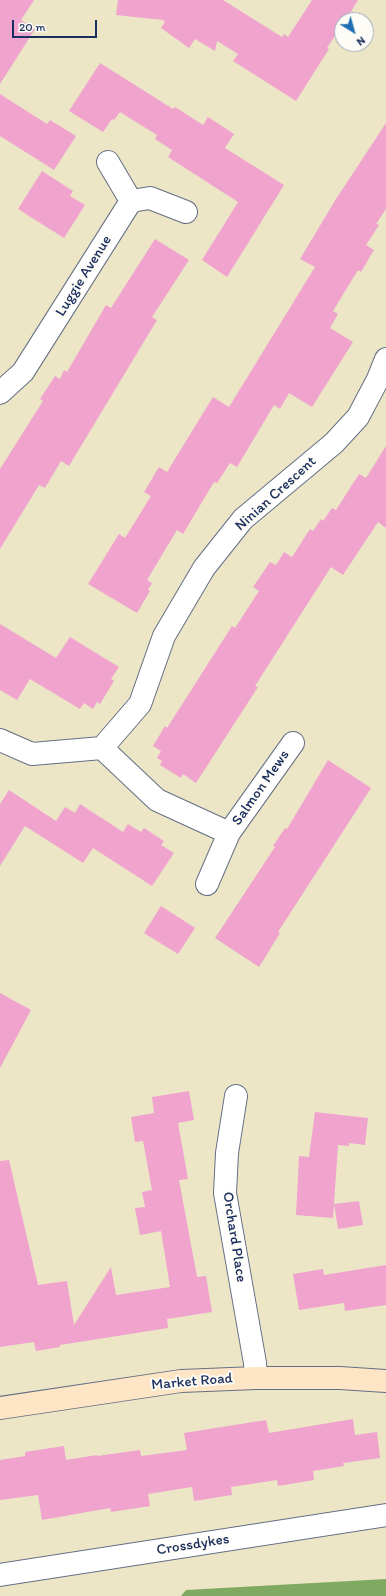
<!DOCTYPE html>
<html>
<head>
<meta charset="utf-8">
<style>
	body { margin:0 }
	#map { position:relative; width:386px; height:1596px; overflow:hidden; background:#ece6c7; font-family:Itim,sans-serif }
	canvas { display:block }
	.north { position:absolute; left:334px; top:12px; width:40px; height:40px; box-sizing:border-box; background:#fdfcf7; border:1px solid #a3aaba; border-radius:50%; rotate:143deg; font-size:11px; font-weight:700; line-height:16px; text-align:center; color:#1b2f5e }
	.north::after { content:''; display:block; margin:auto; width:14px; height:18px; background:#1f6fb2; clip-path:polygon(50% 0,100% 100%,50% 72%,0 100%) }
	.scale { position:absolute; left:12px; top:20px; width:85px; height:18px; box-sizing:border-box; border:2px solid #1b2f5e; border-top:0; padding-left:5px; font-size:12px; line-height:14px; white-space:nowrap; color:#1b2f5e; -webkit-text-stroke:3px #fdfcf7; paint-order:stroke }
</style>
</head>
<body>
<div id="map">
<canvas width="386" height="1596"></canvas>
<div class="north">N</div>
<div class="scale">20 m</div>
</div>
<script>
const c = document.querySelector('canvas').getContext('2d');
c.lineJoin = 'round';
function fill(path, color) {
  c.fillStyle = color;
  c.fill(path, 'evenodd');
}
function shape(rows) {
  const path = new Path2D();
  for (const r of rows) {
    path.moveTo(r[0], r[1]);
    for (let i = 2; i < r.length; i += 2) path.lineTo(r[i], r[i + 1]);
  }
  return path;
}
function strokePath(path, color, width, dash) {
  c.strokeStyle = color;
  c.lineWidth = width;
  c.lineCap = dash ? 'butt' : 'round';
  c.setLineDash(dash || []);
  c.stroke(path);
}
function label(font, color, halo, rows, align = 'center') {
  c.font = font + ' Itim,sans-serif';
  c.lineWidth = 4;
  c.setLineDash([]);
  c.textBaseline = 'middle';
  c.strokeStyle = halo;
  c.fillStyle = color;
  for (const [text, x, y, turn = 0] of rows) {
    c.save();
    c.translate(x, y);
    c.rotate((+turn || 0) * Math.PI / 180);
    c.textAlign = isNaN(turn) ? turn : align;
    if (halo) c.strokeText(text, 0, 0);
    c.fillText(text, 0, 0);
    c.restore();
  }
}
const forest = shape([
	[386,1579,386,1596,181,1596,186,1590]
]);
const building = shape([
	[0,0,34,0,21,20,35,29,0,84],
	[118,0,223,0,282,37,284,34,288,37,312,0,358,0,346,20,342,20,342,25,327,48,329,49,296,101,233,61,238,54,217,41,215,51,195,39,189,48,161,28,165,22,163,20,116,15],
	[100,63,173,109,175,107,203,125,208,117,234,134,225,148,284,185,227,277,202,260,238,202,168,157,172,150,155,139,157,135,120,112,114,120,112,119,103,132,69,111],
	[0,94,47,124,50,120,76,136,54,170,0,136],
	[386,123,386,209,376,224,379,225,366,245,374,250,361,272,358,270,333,311,338,314,330,328,353,342,312,407,289,393,280,409,274,405,237,467,230,463,217,483,214,482,183,534,177,530,147,580,152,583,148,590,150,591,137,613,88,584,119,534,125,538,151,496,144,492,159,467,167,472,213,397,229,407,315,267,300,259,336,199],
	[42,171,73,191,70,196,85,205,64,238,18,209],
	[155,239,189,260,152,317,157,320,69,466,61,461,45,488,39,485,0,549,0,469,43,401,40,399,55,376,60,379,64,370,67,372,106,305,111,308],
	[386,446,386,528,378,522,343,575,331,567,255,686,258,687,196,783,183,774,181,778,160,765,162,761,157,758,161,751,153,746,165,726,167,728,232,626,235,628,259,591,253,587,270,562,276,565,284,552,292,557,310,529,313,531,321,519,323,521,332,508,336,510,359,474,366,478],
	[0,624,56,658,70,637,119,667,111,679,114,681,100,704,97,702,93,709,84,703,80,709,30,679,17,700,0,690],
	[328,760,371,788,278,932,280,933,259,967,215,938,275,847,273,846,285,828,287,829],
	[9,790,56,821,65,807,75,813,80,804,123,832,128,824,141,832,144,828,164,841,161,845,174,853,152,886,93,848,83,863,25,826,0,866,0,804],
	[161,906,195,928,178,954,144,933],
	[0,993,31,1010,0,1068],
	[189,1091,194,1120,178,1123,188,1179,179,1180,197,1277,206,1276,212,1312,167,1319,168,1328,60,1345,60,1347,36,1351,34,1342,0,1347,0,1161,9,1160,38,1285,67,1281,74,1325,111,1267,116,1295,170,1287,161,1231,140,1235,135,1208,145,1207,142,1192,152,1190,143,1141,135,1142,131,1117,154,1113,152,1097],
	[315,1112,368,1118,365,1145,349,1143,349,1146,338,1145,333,1218,296,1215,299,1156,309,1157],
	[359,1201,363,1225,338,1229,334,1204],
	[386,1265,386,1305,345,1311,344,1303,299,1310,293,1274,323,1269,324,1275],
	[353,1419,355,1435,377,1432,380,1458,343,1463,344,1466,313,1471,314,1480,278,1486,277,1480,231,1487,232,1495,194,1501,192,1487,148,1494,150,1506,111,1512,110,1508,42,1520,38,1495,0,1500,0,1460,25,1456,25,1452,64,1446,66,1460,97,1455,97,1456,140,1450,141,1456,187,1450,184,1433,266,1420,269,1433]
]);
const street = shape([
	[108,162,131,201],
	[0,393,23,372,131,201,150,198,186,212],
	[0,740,32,754,102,748,140,704,164,636,204,568,243,519,334,443,358,417,378,379,386,359],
	[102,748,157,800,229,833],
	[207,884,229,833,293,743],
	[236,1096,227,1153,225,1193,255,1363,256,1378],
	[0,1575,386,1515]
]);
const secondary = shape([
	[0,1408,181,1381,256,1378,340,1378,386,1381]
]);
const streetNames = [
	["Luggie Avenue",84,276,-58],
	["Ninian Crescent",276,494,-42],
	["Salmon Mews",261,788,-55],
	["Orchard Place",234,1237,81],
	["Market Road",192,1382,-5],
	["Crossdykes",193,1545,-9]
];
fill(forest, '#80aa62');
fill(building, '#efa3cd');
strokePath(street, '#646f83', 24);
strokePath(secondary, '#646f83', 24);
strokePath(street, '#fff', 22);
strokePath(secondary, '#fee5c5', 22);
label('15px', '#1b2f5e', '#fdfcf7', streetNames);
</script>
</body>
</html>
